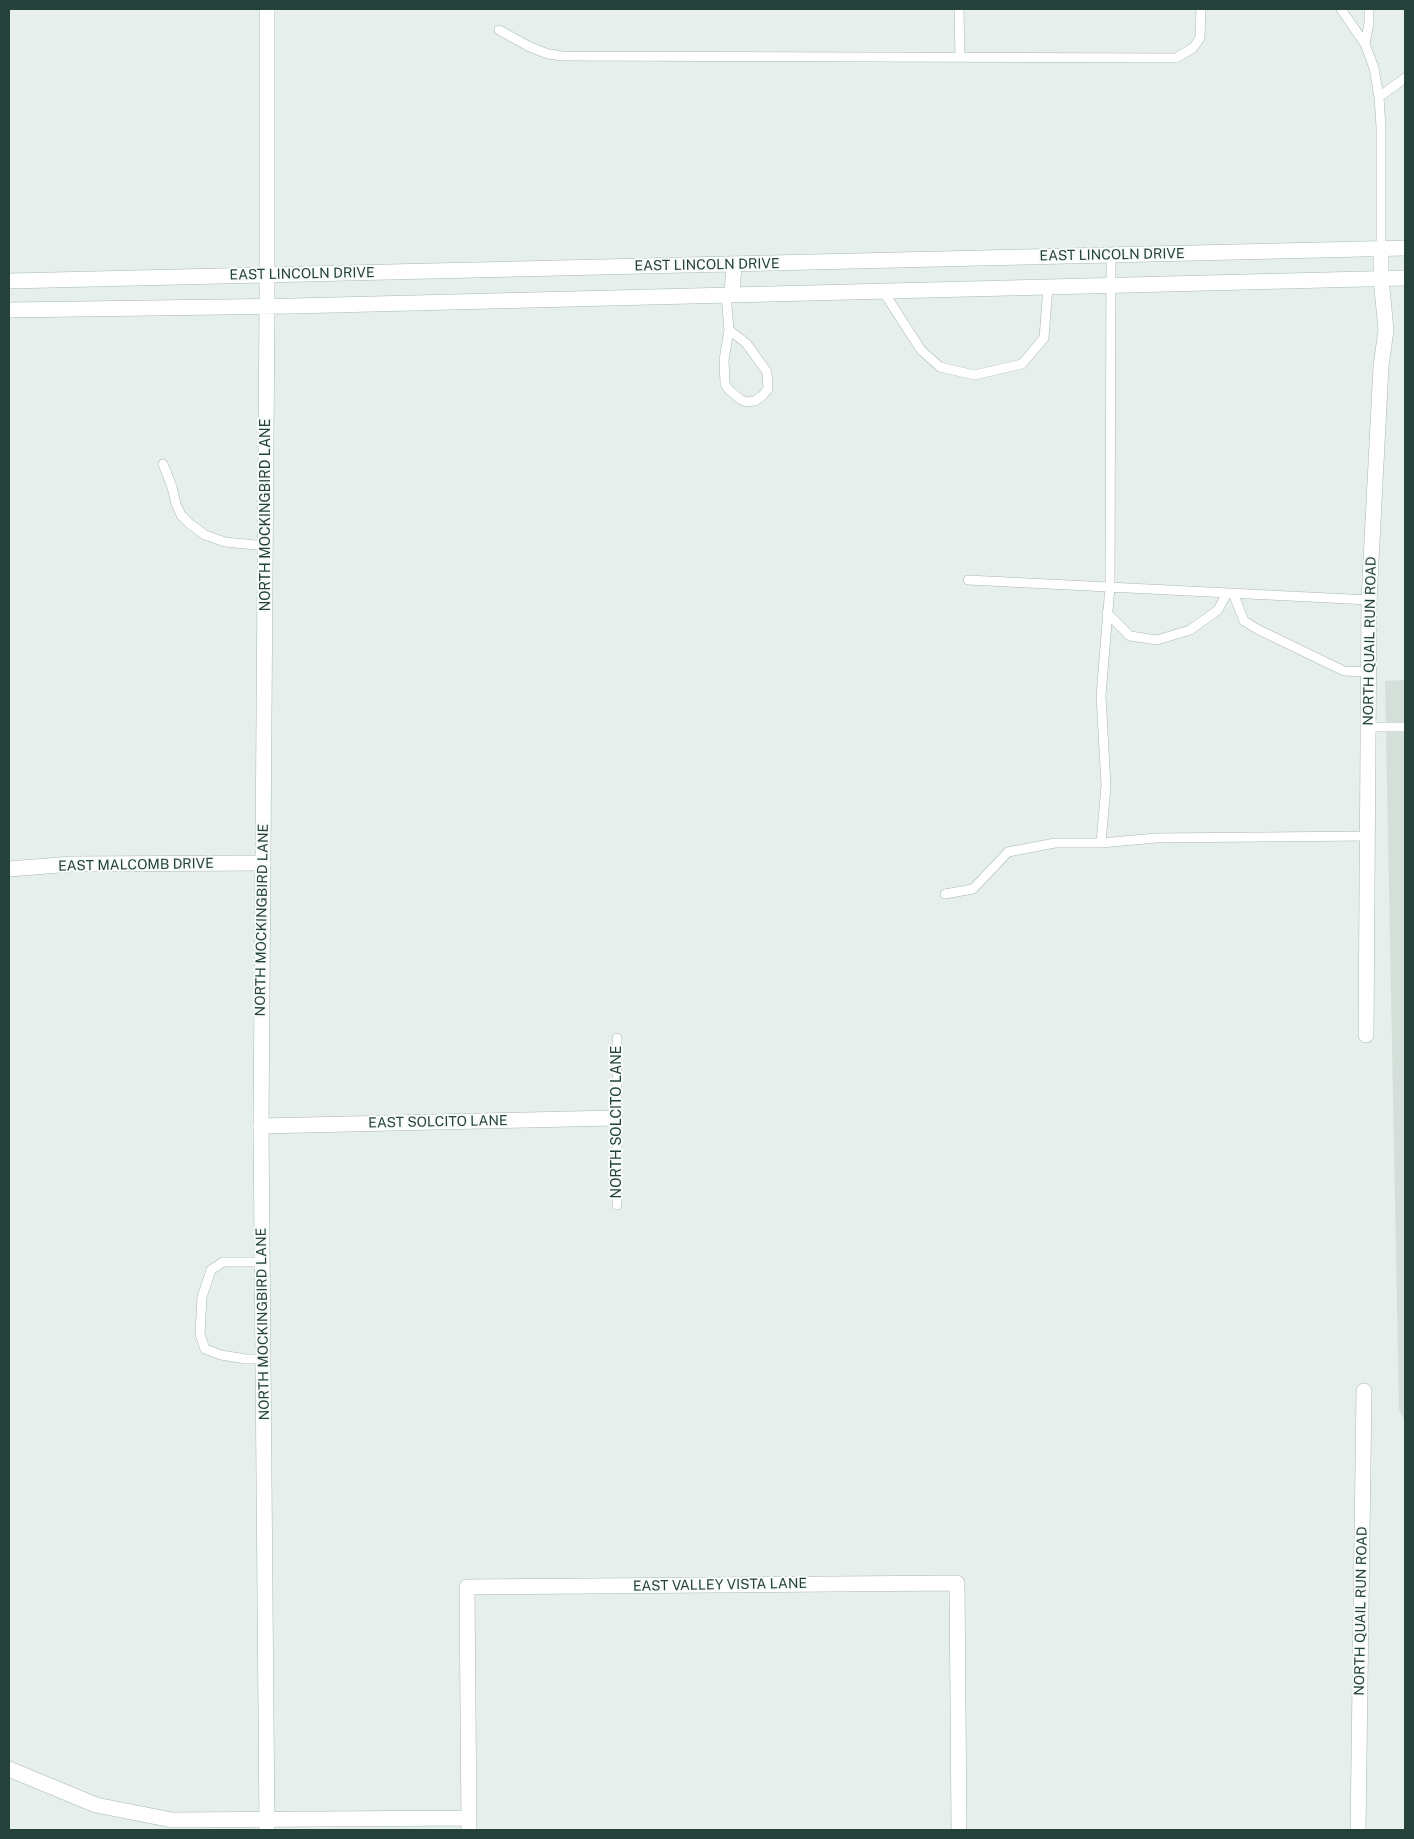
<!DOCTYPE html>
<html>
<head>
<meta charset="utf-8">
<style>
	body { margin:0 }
	#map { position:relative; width:1414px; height:1839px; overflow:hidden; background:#e6efeb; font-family:"Public Sans",sans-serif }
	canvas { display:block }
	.frame { position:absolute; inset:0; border:10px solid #24423a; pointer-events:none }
</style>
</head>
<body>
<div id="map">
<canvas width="1414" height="1839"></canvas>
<div class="frame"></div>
</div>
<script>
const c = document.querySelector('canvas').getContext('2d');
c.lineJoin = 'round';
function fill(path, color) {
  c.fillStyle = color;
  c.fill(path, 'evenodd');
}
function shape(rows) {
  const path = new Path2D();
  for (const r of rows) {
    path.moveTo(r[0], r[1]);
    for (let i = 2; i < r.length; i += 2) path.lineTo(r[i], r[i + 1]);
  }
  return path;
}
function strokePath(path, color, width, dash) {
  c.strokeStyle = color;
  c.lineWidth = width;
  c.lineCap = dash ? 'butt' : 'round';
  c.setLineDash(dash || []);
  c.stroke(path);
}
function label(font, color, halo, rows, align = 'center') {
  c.font = font + ' "Public Sans",sans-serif';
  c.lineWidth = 4;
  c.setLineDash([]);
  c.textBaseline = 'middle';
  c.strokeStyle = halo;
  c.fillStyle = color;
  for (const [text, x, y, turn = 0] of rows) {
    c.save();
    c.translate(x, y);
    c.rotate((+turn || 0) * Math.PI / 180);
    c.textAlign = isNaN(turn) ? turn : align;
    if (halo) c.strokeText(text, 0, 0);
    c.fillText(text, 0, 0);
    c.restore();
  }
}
const built = shape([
	[1405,680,1405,1421,1399,1410,1385,681]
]);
const lane = shape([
	[959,9,960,57],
	[1341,9,1365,44,1374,68,1379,97,1381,127,1381,248],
	[499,30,530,47,548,54,562,56,1176,58,1193,48,1200,38,1201,9],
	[1365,44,1369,23,1369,9],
	[1379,97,1405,78],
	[883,291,921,350,940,367,974,375,1022,364,1044,338,1048,287],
	[726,295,729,330,746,343,767,372,768,389,762,396,755,401,746,402,740,399,729,390,725,384,724,360,729,330],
	[163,464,172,487,176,504,181,515,190,524,205,535,225,542,266,546],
	[968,580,1369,600],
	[1233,593,1244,621,1257,629,1344,671,1369,672],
	[1107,613,1130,636,1157,640,1190,630,1218,610,1227,593],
	[1369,727,1405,727],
	[1101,843,1156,838,1368,836],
	[945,894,973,889,1008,852,1055,843,1101,843,1106,786,1101,696,1110,586,1111,255],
	[617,1038,617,1205],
	[262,1262,223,1262,211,1270,202,1297,200,1334,205,1349,221,1355,246,1359,263,1359]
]);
const street = shape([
	[9,869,72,864,263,863],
	[1366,1035,1369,600,1381,366,1386,330,1381,278,1381,248],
	[261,1126,615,1118],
	[9,1769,96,1805,172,1820,469,1818],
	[469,1830,467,1587,957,1583,959,1830],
	[1358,1830,1364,1391]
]);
const secondary = shape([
	[267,9,267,306,261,1126,267,1830],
	[9,281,1405,248],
	[732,295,734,264],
	[9,310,294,306,1405,278]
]);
const streetNames = [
	["EAST LINCOLN DRIVE",1112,255,-1],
	["EAST LINCOLN DRIVE",707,265,-1],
	["EAST LINCOLN DRIVE",302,274,-1],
	["NORTH MOCKINGBIRD LANE",266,515,-90],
	["NORTH QUAIL RUN ROAD",1370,641,-89],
	["EAST MALCOMB DRIVE",136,865,-1],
	["NORTH MOCKINGBIRD LANE",262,920,-89],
	["EAST SOLCITO LANE",438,1122,-1],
	["NORTH SOLCITO LANE",617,1122,-90],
	["NORTH MOCKINGBIRD LANE",263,1324,-91],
	["EAST VALLEY VISTA LANE",720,1585,-1],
	["NORTH QUAIL RUN ROAD",1361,1611,-89]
];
fill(built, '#d4dfda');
strokePath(lane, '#a8b8b2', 10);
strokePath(street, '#a8b8b2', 16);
strokePath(secondary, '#a4bbb3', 16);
strokePath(lane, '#fff', 9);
strokePath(street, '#fff', 15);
strokePath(secondary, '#fff', 15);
label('14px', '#24423a', '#f7fbf9', streetNames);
</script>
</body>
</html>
